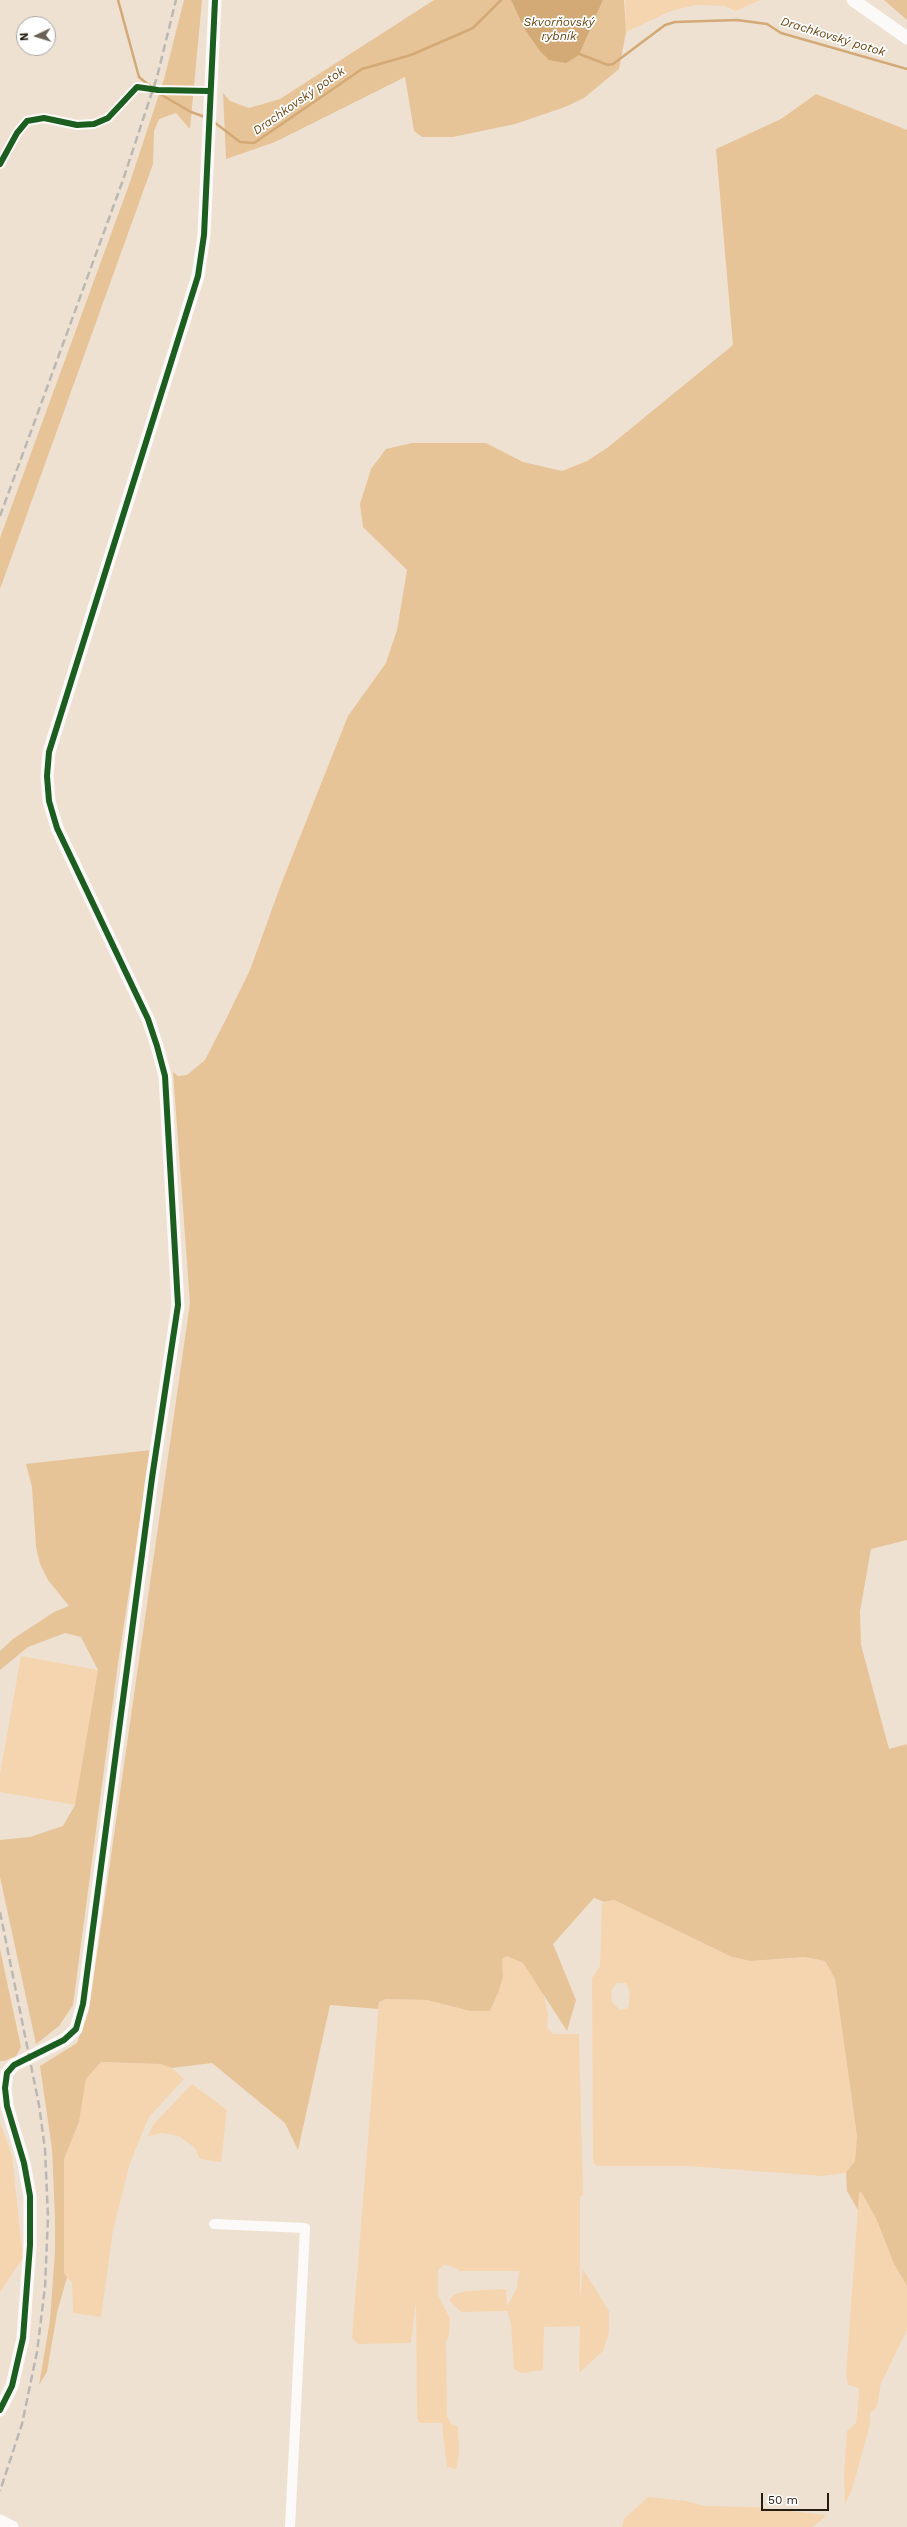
<!DOCTYPE html>
<html>
<head>
<meta charset="utf-8">
<style>
	body { margin:0 }
	#map { position:relative; width:907px; height:2527px; overflow:hidden; background:#eee1d2; font-family:"Work Sans",sans-serif }
	canvas { display:block }
	.north { position:absolute; left:16px; top:16px; width:40px; height:40px; box-sizing:border-box; background:#fff; border:1px solid #a8a4a0; border-radius:50%; rotate:266deg; font-size:11px; font-weight:700; line-height:16px; text-align:center; color:#251c12 }
	.north::after { content:''; display:block; margin:auto; width:14px; height:18px; background:#6b6155; clip-path:polygon(50% 0,100% 100%,50% 72%,0 100%) }
	.scale { position:absolute; left:761px; top:2493px; width:68px; height:18px; box-sizing:border-box; border:2px solid #251c12; border-top:0; padding-left:5px; font-size:12px; line-height:14px; white-space:nowrap; color:#251c12; -webkit-text-stroke:3px #fff; paint-order:stroke }
</style>
</head>
<body>
<div id="map">
<canvas width="907" height="2527"></canvas>
<div class="north">N</div>
<div class="scale">50 m</div>
</div>
<script>
const c = document.querySelector('canvas').getContext('2d');
c.lineJoin = 'round';
function fill(path, color) {
  c.fillStyle = color;
  c.fill(path, 'evenodd');
}
function shape(rows) {
  const path = new Path2D();
  for (const r of rows) {
    path.moveTo(r[0], r[1]);
    for (let i = 2; i < r.length; i += 2) path.lineTo(r[i], r[i + 1]);
  }
  return path;
}
function strokePath(path, color, width, dash) {
  c.strokeStyle = color;
  c.lineWidth = width;
  c.lineCap = dash ? 'butt' : 'round';
  c.setLineDash(dash || []);
  c.stroke(path);
}
function label(font, color, halo, rows, align = 'center') {
  c.font = font + ' "Work Sans",sans-serif';
  c.lineWidth = 3.5;
  c.setLineDash([]);
  c.textBaseline = 'middle';
  c.strokeStyle = halo;
  c.fillStyle = color;
  for (const [text, x, y, turn = 0] of rows) {
    c.save();
    c.translate(x, y);
    c.rotate((+turn || 0) * Math.PI / 180);
    c.textAlign = isNaN(turn) ? turn : align;
    if (halo) c.strokeText(text, 0, 0);
    c.fillText(text, 0, 0);
    c.restore();
  }
}
const green = shape([
	[625,0,761,0,735,11,725,6,695,5,671,11,626,32],
	[21,1656,98,1670,75,1805,0,1792,0,1774],
	[614,1900,732,1957,752,1961,804,1957,825,1961,835,1979,857,2136,855,2161,845,2173,822,2176,687,2166,597,2166,593,2162,592,1978,600,1966,602,1903],
	[617,1983,626,1983,630,1992,628,2008,620,2010,612,2002,611,1990],
	[507,1956,523,1963,543,1992,548,2014,547,2027,553,2034,579,2034,583,2196,580,2197,580,2298,583,2269,609,2311,609,2333,603,2351,579,2373,580,2326,544,2327,543,2370,522,2373,514,2369,511,2324,507,2311,461,2312,449,2300,455,2294,466,2291,506,2289,507,2306,517,2288,519,2271,460,2271,454,2267,444,2265,438,2270,438,2295,450,2319,449,2334,446,2343,447,2416,451,2424,458,2426,459,2455,456,2469,447,2467,442,2423,419,2423,417,2415,416,2301,411,2343,358,2344,352,2338,379,2002,386,1999,427,2000,470,2011,490,2011,499,1991,503,1976,502,1959],
	[101,2062,160,2064,172,2068,184,2079,149,2117,130,2163,113,2230,101,2317,73,2313,72,2283,64,2273,64,2159,79,2122,86,2079],
	[192,2084,227,2110,221,2162,200,2159,195,2148,179,2136,162,2133,148,2136,153,2125],
	[0,2122,12,2156,23,2258,0,2292],
	[861,2192,876,2218,894,2264,907,2286,907,2330,881,2383,877,2407,870,2413,870,2424,852,2490,845,2504,844,2475,847,2431,856,2423,858,2408,859,2388,848,2385,846,2375,859,2193],
	[648,2497,686,2501,705,2506,756,2507,825,2515,824,2518,812,2527,622,2527,624,2519]
]);
const forest = shape([
	[184,0,202,0,190,129,176,113,159,119,154,131,153,164,0,589,0,538,130,182,164,79],
	[434,0,511,0,524,28,579,55,603,0,624,0,626,32,619,69,584,98,565,107,515,124,453,137,422,137,414,131,405,77,275,142,226,159,223,93,230,101,249,108,280,99],
	[884,0,907,0,907,20],
	[816,94,907,130,907,1540,871,1549,860,1611,861,1645,889,1749,907,1744,907,2286,894,2264,876,2218,861,2192,859,2193,858,2210,847,2191,846,2172,855,2161,857,2136,835,1979,825,1961,804,1957,751,1961,732,1957,614,1900,604,1902,594,1898,553,1944,576,2000,567,2031,523,1963,507,1956,502,1959,503,1976,499,1991,490,2011,470,2011,427,2000,386,1999,379,2002,378,2009,330,2005,298,2150,285,2123,212,2063,172,2068,160,2064,101,2062,86,2079,79,2122,64,2159,64,2273,67,2277,57,2313,47,2372,39,2385,50,2320,55,2252,55,2217,52,2149,40,2066,77,2043,89,2010,190,1303,173,1072,178,1076,187,1075,205,1060,225,1021,250,970,280,887,348,716,386,663,397,630,407,570,363,527,360,504,371,469,386,449,412,443,486,443,523,462,562,471,587,461,607,448,733,345,716,149,781,119],
	[151,1450,118,1663,73,2005,59,2026,36,2044,0,1877,0,1840,30,1837,63,1826,75,1805,98,1670,81,1637,65,1633,28,1647,0,1670,0,1651,13,1639,54,1612,69,1606,48,1580,40,1564,36,1547,32,1487,26,1464],
	[0,1949,21,2047,16,2056,4,2061,0,2061]
]);
const water = shape([
	[511,0,603,0,579,55,566,63,549,60,540,51,524,28]
]);
const stream = shape([
	[118,0,139,77,156,91],
	[577,53,608,65,613,64,665,25,675,22,737,20,767,24,781,33,907,69],
	[160,94,191,112,205,117],
	[214,122,240,142,254,143,362,69,411,55,473,28,501,0]
]);
const minor = shape([
	[158,90,209,91],
	[0,164,17,133,27,121,44,118,77,125,94,124,108,118,137,87,146,88],
	[214,2224,305,2228,290,2527]
]);
const tertiary = shape([
	[853,0,907,38],
	[0,2410,12,2386,23,2338,30,2245,30,2196,24,2163,7,2106,5,2088,7,2073,14,2065,64,2040,76,2029,83,2004,152,1478,178,1305,165,1076,157,1046,148,1019,57,828,49,801,47,776,49,752,198,276,204,235,215,0],
	[0,2521,12,2527]
]);
const rail = shape([
	[0,516,123,180,157,77,176,0],
	[0,1912,39,2105,45,2149,48,2217,45,2287,37,2352,22,2424,0,2491]
]);
const cycleway = shape([
	[0,164,17,133,27,121,44,118,77,125,94,124,108,118,137,87,158,90,209,91],
	[0,2410,12,2386,23,2338,30,2245,30,2196,24,2163,7,2106,5,2088,7,2073,14,2065,64,2040,76,2029,83,2004,152,1478,178,1305,165,1076,157,1046,148,1019,57,828,49,801,47,776,49,752,198,276,204,235,215,0]
]);
const waterNames = [
	["Skvorňovský",559,22],
	["rybník",559,36],
	["Drachkovský potok",833,37,17],
	["Drachkovský potok",299,101,-35]
];
fill(green, '#f5d5b0');
fill(forest, '#e7c398');
fill(water, '#d3a976');
strokePath(stream, '#d3a976', 2.5);
strokePath(minor, '#fcfaf8', 10);
strokePath(tertiary, '#fcfaf8', 13);
strokePath(rail, '#bbb8b4', 2.5, [8, 4]);
strokePath(cycleway, '#1b5e20', 6);
label('italic 12px', '#6b4713', '#fff', waterNames);
</script>
</body>
</html>
